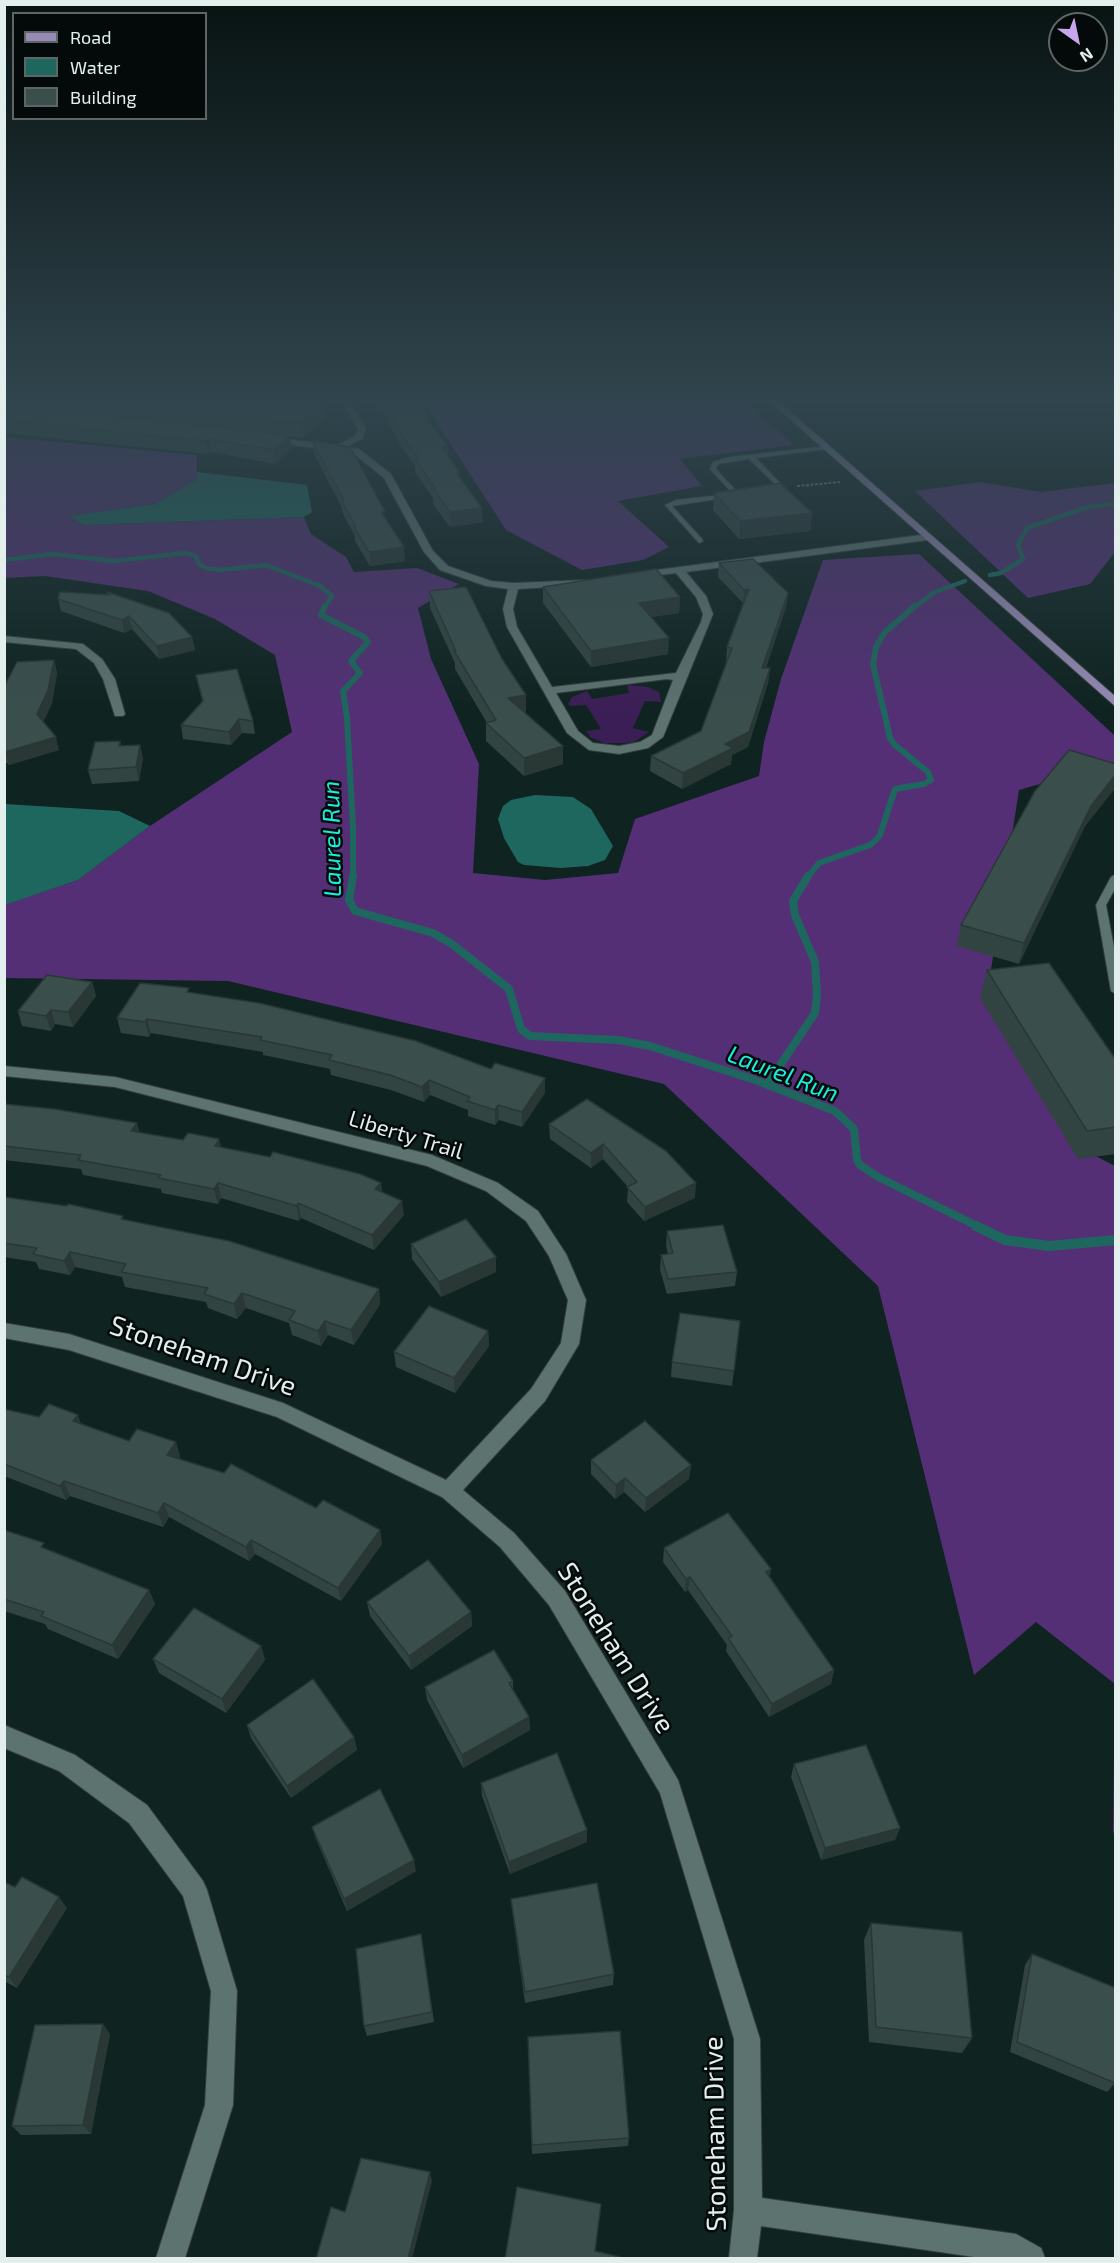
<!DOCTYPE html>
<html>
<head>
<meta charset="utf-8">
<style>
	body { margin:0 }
	#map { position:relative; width:1120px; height:2263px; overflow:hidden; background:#0f2320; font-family:"Exo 2",sans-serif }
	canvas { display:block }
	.frame { position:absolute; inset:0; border:6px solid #e3efed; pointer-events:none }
	.legend { position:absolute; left:12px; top:12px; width:195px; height:108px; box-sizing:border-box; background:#040a09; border:2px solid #5d6664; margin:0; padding:8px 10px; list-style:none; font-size:18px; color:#e3efed }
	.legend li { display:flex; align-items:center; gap:12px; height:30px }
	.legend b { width:30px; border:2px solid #5d6664 }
	.north { position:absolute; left:1048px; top:12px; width:60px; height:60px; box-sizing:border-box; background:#040a09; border:2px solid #5d6664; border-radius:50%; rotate:147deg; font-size:16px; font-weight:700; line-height:24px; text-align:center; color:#e3efed }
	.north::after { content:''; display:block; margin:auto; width:21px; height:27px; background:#c9a5ee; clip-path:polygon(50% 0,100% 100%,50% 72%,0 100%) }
</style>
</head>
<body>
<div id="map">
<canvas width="1120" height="2263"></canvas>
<div class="frame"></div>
<ul class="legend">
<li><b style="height:8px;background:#978ab5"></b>Road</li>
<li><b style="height:16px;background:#1e675f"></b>Water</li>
<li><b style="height:16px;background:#3a4f4c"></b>Building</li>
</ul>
<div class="north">N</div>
</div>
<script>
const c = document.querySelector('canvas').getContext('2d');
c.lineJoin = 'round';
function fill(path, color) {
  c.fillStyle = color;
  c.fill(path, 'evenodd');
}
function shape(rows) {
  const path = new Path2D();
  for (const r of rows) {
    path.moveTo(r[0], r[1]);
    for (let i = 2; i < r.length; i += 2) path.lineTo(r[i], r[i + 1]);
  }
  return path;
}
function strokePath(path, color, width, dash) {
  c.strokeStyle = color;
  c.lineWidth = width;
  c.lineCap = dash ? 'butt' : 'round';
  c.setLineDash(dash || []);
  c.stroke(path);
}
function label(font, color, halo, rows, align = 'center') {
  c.font = font + ' "Exo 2",sans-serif';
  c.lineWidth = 5;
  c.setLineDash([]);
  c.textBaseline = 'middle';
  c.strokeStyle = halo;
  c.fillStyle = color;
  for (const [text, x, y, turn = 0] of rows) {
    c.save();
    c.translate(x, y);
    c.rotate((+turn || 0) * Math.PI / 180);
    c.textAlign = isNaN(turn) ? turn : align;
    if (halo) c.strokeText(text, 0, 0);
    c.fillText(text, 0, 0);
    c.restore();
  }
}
const green = shape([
	[627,685,648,687,659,692,661,702,645,701,633,728,649,732,634,742,626,743,604,743,590,737,586,731,601,729,586,705,570,706,568,704,572,697,587,691,592,699,629,693]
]);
const forest = shape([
	[421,398,741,398,794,445,680,459,702,486,618,501,669,547,643,560,582,570,506,530],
	[5,437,197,455,197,479,155,504,70,516,84,525,304,517,311,534,346,557,354,572,417,568,459,584,418,608,431,659,479,764,473,873,545,880,618,873,635,819,759,776,764,742,781,679,823,560,919,554,1115,736,1115,762,1019,790,988,989,1084,1150,1115,1166,1115,1834,1113,1832,1115,1684,1036,1622,974,1675,878,1286,664,1084,228,981,5,978,4,905,78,880,150,826,292,732,275,655,215,619,148,591,45,576,5,578],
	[980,482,1041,492,1115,483,1115,552,1090,584,1028,598,915,491]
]);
const water = shape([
	[197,472,307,485,312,512,304,517,84,525,69,516,155,504,197,479],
	[535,795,573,797,591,809,613,846,605,860,588,866,561,868,524,865,518,862,504,838,498,819,503,806,511,800],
	[5,804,119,811,150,826,78,880,5,905]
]);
const streamFar3 = shape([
	[4,560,52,554,114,561,185,553,196,556,199,564,205,568,220,570,266,565,320,586,332,596,324,608],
	[990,575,1001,573,1023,559,1018,545,1027,528,1088,507,1116,504],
	[913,608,935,592,965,581]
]);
const streamFar2 = shape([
	[325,606,321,615,364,637,368,642,351,661,360,673,343,691,347,718,353,827,353,878],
	[807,878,819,863,870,845,876,840,880,835,895,789,924,784,931,780,928,772,895,745,890,738,873,664,876,647,885,632,915,606]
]);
const streamFar1 = shape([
	[353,876,349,900,355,911,433,933,452,944,509,989,521,1029,530,1036,618,1040,650,1046,755,1080,835,1111,854,1129,857,1160,860,1165,878,1177,979,1227],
	[767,1085,815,1013,817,995,815,962,795,915,793,901,808,876]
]);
const stream = shape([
	[976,1226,1005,1240,1049,1246,1116,1240]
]);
const path = shape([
	[797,486,840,482]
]);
const service = shape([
	[826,446,829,448,828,449,756,458,785,488,773,493,771,492,771,490,778,487,749,459,718,464,716,469,739,494,739,496,735,496,710,469,713,462,730,457,826,446],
	[729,494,732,496,731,497,672,506,702,539,703,541,699,543,665,505,676,500,729,494],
	[1116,874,1116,887,1106,905,1116,958,1116,994,1111,991,1096,905,1111,877,1116,874]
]);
const minor = shape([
	[8,398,18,398,4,406,4,400,8,398],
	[340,398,348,398,366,429,362,439,346,447,359,449,391,474,433,551,448,566,491,581,514,583,586,580,587,582,582,585,518,589,513,609,517,627,552,687,676,673,701,622,703,614,696,597,676,573,638,578,633,575,634,573,928,534,933,537,928,540,686,572,706,596,713,614,663,737,648,748,619,754,589,750,567,733,507,627,503,609,508,589,486,586,440,570,424,552,384,478,353,453,268,442,264,439,268,436,336,446,355,436,358,429,340,398],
	[667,679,673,680,652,735,640,742,619,746,593,743,578,731,556,693,667,679],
	[4,636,83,644,102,659,115,679,125,714,123,716,115,716,103,679,94,663,76,649,4,642,4,636],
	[4,1066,115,1077,432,1155,498,1183,538,1211,566,1254,586,1300,579,1344,545,1401,463,1490,514,1533,565,1591,678,1780,760,2039,762,2198,1016,2234,1041,2248,1045,2258,981,2258,761,2226,757,2258,729,2258,734,2210,734,2039,660,1793,549,1605,500,1547,442,1497,277,1417,69,1350,4,1338,4,1323,69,1334,283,1403,446,1480,531,1389,561,1343,568,1300,549,1256,526,1221,486,1191,427,1166,115,1087,4,1076,4,1066],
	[4,1725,75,1755,147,1805,203,1881,207,1890,237,1991,233,2105,185,2258,156,2258,205,2105,211,1991,183,1896,129,1823,59,1771,4,1748,4,1725]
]);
const primary = shape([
	[766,398,775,398,1116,697,1116,707,766,398]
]);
const wall = shape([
	[4,398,308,398,302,403,324,419,303,438,290,437,292,448,275,464,211,452,208,454,4,433,4,409,27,406,26,402,4,400],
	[374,398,416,398,430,424,448,446,448,456,483,522,450,527,433,504,433,498,415,472,415,466,397,441,396,436,388,425,388,420,374,400],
	[312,441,386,519,405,561,370,566,355,541,355,536,343,514,342,508,314,454],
	[714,493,812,513,810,531,739,539,713,510],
	[719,563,788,593,786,607,766,668,770,668,768,683,748,747,732,755,731,764,682,789,650,771,651,756,701,731,727,662,726,662,727,647,744,604,718,577],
	[543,587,680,597,679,613,651,617,668,654,591,667,543,603],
	[429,591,502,659,526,695,526,713,525,713,563,764,524,776,486,741,486,723,487,723,455,669,455,663,430,608],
	[107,592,192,637,195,650,159,659,132,629,124,633,61,611,58,599,107,595],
	[54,660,57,673,52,703,43,722,59,750,9,765,4,760,4,687],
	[196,675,253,721,255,734,242,733,231,745,183,739,181,725,202,701],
	[120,741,121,746,143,758,139,781,92,784,88,770],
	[1116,764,1116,787,1085,826,1019,964,957,946,961,925],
	[987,970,1116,1060,1116,1154,1078,1159,980,998],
	[92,982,96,996,73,1027,55,1024,51,1031,22,1026,18,1011],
	[190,992,491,1069,545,1078,545,1093,522,1127,499,1120,495,1125,468,1116,468,1110,430,1095,424,1102,391,1090,331,1075,330,1069,263,1055,263,1052,151,1033,149,1037,121,1033,117,1018],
	[587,1099,695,1198,644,1221,627,1202,628,1187,603,1159,591,1168,550,1139,549,1124],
	[4,1104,140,1133,221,1147,381,1183,382,1192,404,1215,374,1250,301,1218,299,1221,221,1198,218,1204,162,1193,161,1189,83,1175,81,1169,4,1160],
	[4,1197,125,1220,379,1289,380,1304,354,1345,328,1335,321,1346,292,1335,289,1323,246,1308,237,1319,208,1308,206,1302,125,1287,122,1277,75,1267,70,1275,39,1269,36,1262,4,1257],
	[667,1231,737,1272,735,1286,667,1294,660,1270,661,1255,668,1254,666,1246],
	[411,1244,496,1257,496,1272,441,1297,412,1259],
	[740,1321,732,1386,671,1377,672,1362],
	[488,1331,489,1346,455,1393,396,1367,394,1352],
	[4,1409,39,1417,81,1424,129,1441,176,1442,180,1457,179,1459,380,1530,382,1544,341,1601,255,1554,249,1561,169,1517,163,1527,70,1496,66,1500,4,1476],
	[591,1460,691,1465,689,1479,645,1512,624,1492,615,1499,591,1474],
	[4,1530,47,1549,149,1590,155,1604,118,1659,48,1629,45,1624,4,1611],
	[664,1548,770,1577,834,1670,831,1684,769,1717,726,1651,727,1645,688,1590,685,1592,663,1562],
	[367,1602,471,1612,472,1626,411,1670,370,1616],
	[261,1646,265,1660,226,1713,159,1673,153,1659],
	[513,1681,513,1690,529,1717,530,1730,463,1768,427,1700,425,1687],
	[247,1725,354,1737,357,1750,291,1798,251,1738],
	[794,1764,900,1828,895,1840,821,1860,791,1777],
	[481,1783,587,1842,510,1874,482,1796],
	[312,1827,416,1871,347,1911,316,1839],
	[4,1882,15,1887,67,1908,17,1988,4,1981],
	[511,1899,614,1974,613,1985,525,2003,512,1910],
	[871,1923,972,2038,962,2053,869,2042,864,1940],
	[421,1934,434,2022,367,2036,364,2026],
	[1032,1954,1115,2083,1107,2092,1010,2052,1025,1965],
	[110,2034,91,2134,21,2135,12,2126],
	[528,2037,629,2138,628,2146,532,2154]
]);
const shadedWall = shape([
	[290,398,308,398,288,416,286,401],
	[322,405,324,419,303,438,301,424],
	[429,416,430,430,424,417],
	[290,435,292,448,275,464,274,450],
	[209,439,211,452,208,454,206,441],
	[448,446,448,460,442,447],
	[482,508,483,522,450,527,450,512],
	[812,513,810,531,739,539,740,521],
	[404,547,405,561,370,566,369,552],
	[749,589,748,603,743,604,744,590],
	[788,593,786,607,761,682,762,668],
	[680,597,679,613,638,619,639,603],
	[129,616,132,629,124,633,122,620],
	[192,637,195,650,159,659,157,646],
	[669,638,668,654,591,667,591,651],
	[54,660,57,673,52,703,41,728,37,714],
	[770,668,768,683,748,747,732,755,731,764,682,789,683,773,725,744],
	[526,695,526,713,508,716,508,698],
	[239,719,242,733,231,745,229,732],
	[56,737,59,750,9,765,5,752],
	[140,745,143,758,139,781,136,767],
	[563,746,563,764,524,776,524,758],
	[1116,774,1116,787,1085,826,1019,964,1024,943,1091,806],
	[92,982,96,996,73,1027,68,1012],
	[51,1010,55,1024,51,1031,46,1016],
	[147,1019,151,1033,149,1037,145,1022],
	[545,1078,545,1093,522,1127,522,1112],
	[429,1080,430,1095,424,1102,422,1087],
	[498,1105,499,1120,495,1125,495,1110],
	[137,1123,141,1137,131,1131],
	[219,1139,223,1153,215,1146],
	[603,1144,603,1159,591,1168,591,1153],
	[218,1183,221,1198,218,1204,214,1189],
	[381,1183,382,1198,375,1189],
	[696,1183,695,1198,644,1221,645,1207],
	[402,1201,404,1215,374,1250,372,1235],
	[298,1203,301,1218,299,1221,297,1206],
	[70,1252,75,1267,70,1275,64,1261],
	[496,1257,496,1272,441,1297,439,1282],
	[379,1289,380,1304,354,1345,351,1330],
	[242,1293,246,1308,237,1319,234,1304],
	[325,1321,328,1335,321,1346,318,1331],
	[488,1331,489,1346,455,1393,454,1378],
	[78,1415,83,1430,73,1421],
	[176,1442,180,1457,172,1470,167,1455],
	[691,1465,689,1479,645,1512,646,1498],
	[625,1478,624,1492,615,1499,616,1485],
	[64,1481,70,1496,66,1500,60,1486],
	[164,1503,169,1517,163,1527,158,1513],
	[380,1530,382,1544,341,1601,338,1588],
	[251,1540,255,1554,249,1561,246,1547],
	[771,1569,769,1583,766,1572],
	[690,1577,688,1590,685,1592,686,1579],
	[149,1590,155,1604,118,1659,112,1645],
	[471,1612,472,1626,411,1670,409,1656],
	[261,1646,265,1660,226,1713,222,1699],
	[834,1670,831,1684,769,1717,772,1704],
	[529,1717,530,1730,463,1768,462,1755],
	[354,1737,357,1750,291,1798,287,1786],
	[900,1828,895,1840,821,1860,825,1848],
	[587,1830,587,1842,510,1874,509,1862],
	[414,1860,416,1871,347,1911,344,1899],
	[59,1897,67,1908,17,1988,9,1977],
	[103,2024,110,2034,91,2134,83,2125],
	[430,2172,432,2181,412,2259,408,2259]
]);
const building = shape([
	[55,398,290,398,286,401,322,405,301,424,55,398],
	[381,398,416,398,429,416,424,417,448,446,442,447,456,467,459,473,457,474,482,508,450,512,433,489,436,489,414,458,419,458,396,428,399,427,387,412,391,412,381,398],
	[11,405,290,435,274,450,209,439,206,441,4,420,4,409,11,405],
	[312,441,350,447,385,512,381,512,404,547,369,552,354,527,356,527,341,500,344,500,312,441],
	[780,483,812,513,740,521,714,493,780,483],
	[753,559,788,593,762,668,770,668,749,732,725,744,733,748,683,773,651,756,701,731,732,648,727,647,749,589,744,590,719,563,753,559],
	[656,569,680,597,639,603,669,638,591,651,543,587,656,569],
	[466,587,502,659,526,695,508,698,563,746,524,758,486,723,496,720,454,651,456,651,429,591,466,587],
	[60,592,110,595,107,592,169,613,192,637,157,646,129,616,122,620,58,599,60,592],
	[54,660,48,690,37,714,56,737,5,752,4,687,17,662,54,660],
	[237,669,253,721,239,719,229,732,181,725,203,701,196,675,237,669],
	[120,741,119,746,140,745,136,767,88,770,95,742,120,741],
	[1069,750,1116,764,1116,774,1091,806,1024,943,961,925,1035,791,1069,750],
	[1049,963,1116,1060,1116,1127,1087,1131,987,970,1049,963],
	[47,975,92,982,68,1012,51,1010,46,1016,18,1011,47,975],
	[140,983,189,988,187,992,259,1003,416,1041,491,1069,495,1063,545,1078,522,1112,498,1105,495,1110,467,1101,470,1097,429,1080,422,1087,390,1075,329,1060,332,1055,260,1040,262,1037,147,1019,145,1022,117,1018,140,983],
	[587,1099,666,1151,696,1183,645,1207,627,1187,637,1182,603,1144,591,1153,549,1124,587,1099],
	[4,1104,54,1109,137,1123,131,1131,183,1140,188,1133,219,1139,215,1146,270,1157,273,1152,360,1174,381,1183,375,1189,402,1201,372,1235,298,1203,297,1206,218,1183,214,1189,158,1178,161,1175,78,1160,81,1155,4,1146,4,1104],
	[4,1197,67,1206,68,1204,123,1216,121,1219,229,1241,379,1289,351,1330,325,1321,318,1331,289,1320,295,1311,242,1293,234,1304,204,1294,208,1288,121,1272,126,1264,70,1252,64,1261,33,1254,37,1248,4,1243,4,1197],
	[466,1219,496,1257,439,1282,411,1244,466,1219],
	[723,1225,737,1272,668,1279,661,1255,673,1253,667,1231,723,1225],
	[429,1306,488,1331,454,1378,394,1352,429,1306],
	[680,1313,740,1321,734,1371,672,1362,680,1313],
	[49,1404,78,1415,73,1421,129,1441,137,1429,176,1442,167,1455,224,1473,231,1464,316,1508,323,1500,380,1530,338,1588,251,1540,246,1547,164,1503,158,1513,64,1481,60,1486,4,1464,4,1409,39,1417,49,1404],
	[645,1421,691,1465,646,1498,625,1478,616,1485,591,1460,645,1421],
	[728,1513,771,1569,766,1572,834,1670,772,1704,728,1638,732,1636,690,1577,686,1579,664,1548,728,1513],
	[4,1530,44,1543,41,1547,149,1590,112,1645,41,1616,44,1612,4,1599,4,1530],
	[428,1560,471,1612,409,1656,367,1602,428,1560],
	[194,1608,261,1646,222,1699,153,1659,194,1608],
	[494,1650,513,1681,509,1683,529,1717,462,1755,425,1687,494,1650],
	[313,1679,354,1737,287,1786,247,1725,313,1679],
	[866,1745,900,1828,825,1848,794,1764,866,1745],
	[557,1753,587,1830,509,1862,481,1783,557,1753],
	[380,1789,414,1860,344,1899,312,1827,380,1789],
	[22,1877,59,1897,9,1977,4,1975,4,1882,15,1887,22,1877],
	[597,1883,614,1974,525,1992,511,1899,597,1883],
	[871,1923,962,1932,972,2038,876,2027,871,1923],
	[421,1934,432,2012,364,2026,356,1949,421,1934],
	[1032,1954,1116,1988,1115,2083,1017,2042,1032,1954],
	[103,2024,83,2125,12,2126,35,2025,103,2024],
	[620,2031,629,2138,532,2145,528,2037,620,2031],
	[361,2158,430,2172,408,2259,316,2259,331,2207,345,2212,361,2158],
	[517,2187,601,2204,595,2251,620,2257,620,2259,505,2259,517,2187]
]);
const streetNames = [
	["Liberty Trail",406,1135,17]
];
const waterNames = [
	["Laurel Run",332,839,-91],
	["Laurel Run",783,1074,21]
];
const nearStreetnames = [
	["Stoneham Drive",203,1356,19],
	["Stoneham Drive",616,1648,58],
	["Stoneham Drive",715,2134,-91]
];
fill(green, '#3c1e56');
fill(forest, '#552f76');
fill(water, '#1e675f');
strokePath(streamFar3, '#1e675f', 4.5);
strokePath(streamFar2, '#1e675f', 6);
strokePath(streamFar1, '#1e675f', 8);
strokePath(stream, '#1e675f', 10);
strokePath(service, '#323e3c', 2);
strokePath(minor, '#323e3c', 2);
strokePath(primary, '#323e3c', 2);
strokePath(path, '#798986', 2, [3, 1.5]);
fill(service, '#5d7370');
fill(minor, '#5d7370');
fill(primary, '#978ab5');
fill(wall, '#324441');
fill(shadedWall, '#293735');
fill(building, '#3a4f4c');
strokePath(building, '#293735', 1.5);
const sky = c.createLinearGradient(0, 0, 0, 715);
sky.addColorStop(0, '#081312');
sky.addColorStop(0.56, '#31454e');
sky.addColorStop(1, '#31454e00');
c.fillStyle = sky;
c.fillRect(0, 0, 1120, 715);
label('22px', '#e3efed', '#040a09', streetNames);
label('italic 24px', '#17f0de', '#040a09', waterNames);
label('27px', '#e3efed', '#040a09', nearStreetnames);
</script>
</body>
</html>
